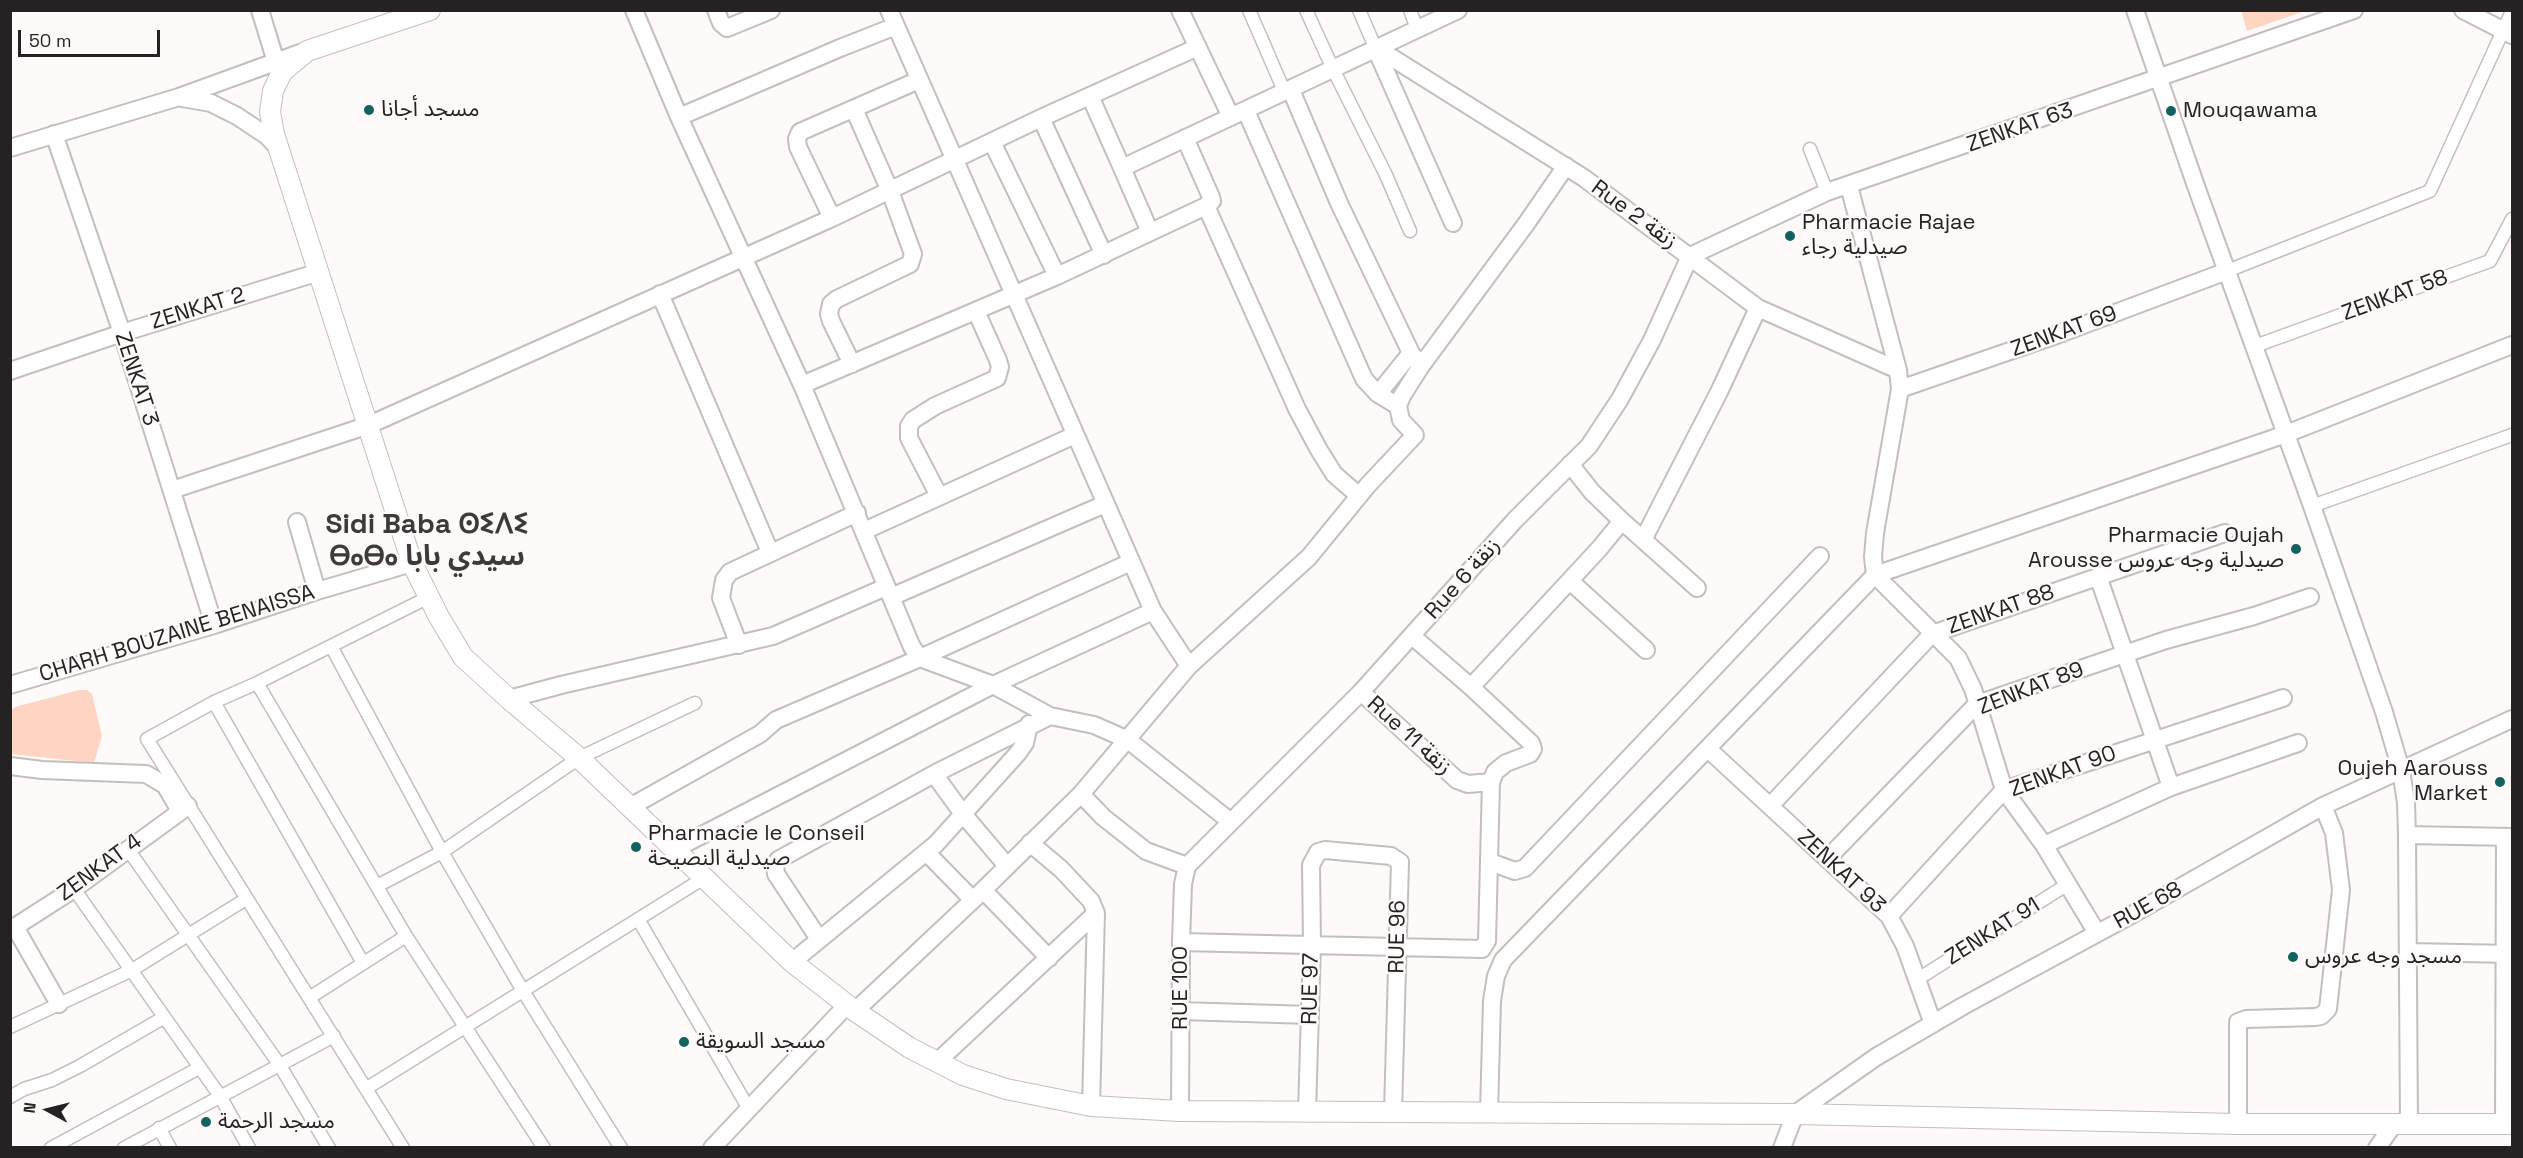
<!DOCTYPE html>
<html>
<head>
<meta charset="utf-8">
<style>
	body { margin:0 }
	#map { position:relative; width:2523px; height:1158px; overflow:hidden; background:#fefaf9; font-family:"Space Grotesk",sans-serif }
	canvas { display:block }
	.frame { position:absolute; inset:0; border:12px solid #242222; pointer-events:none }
	.north { position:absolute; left:18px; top:1080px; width:60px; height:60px; -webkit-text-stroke:4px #fefaf9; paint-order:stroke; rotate:277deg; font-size:16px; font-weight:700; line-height:24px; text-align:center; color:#242222 }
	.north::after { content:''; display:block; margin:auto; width:21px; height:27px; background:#242222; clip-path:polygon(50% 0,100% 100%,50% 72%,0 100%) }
	.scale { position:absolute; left:18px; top:30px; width:142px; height:27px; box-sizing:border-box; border:3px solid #242222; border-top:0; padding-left:8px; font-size:18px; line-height:21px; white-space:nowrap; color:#242222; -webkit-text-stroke:4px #fefaf9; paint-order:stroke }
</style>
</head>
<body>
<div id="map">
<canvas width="2523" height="1158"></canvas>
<div class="frame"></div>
<div class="north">N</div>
<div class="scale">50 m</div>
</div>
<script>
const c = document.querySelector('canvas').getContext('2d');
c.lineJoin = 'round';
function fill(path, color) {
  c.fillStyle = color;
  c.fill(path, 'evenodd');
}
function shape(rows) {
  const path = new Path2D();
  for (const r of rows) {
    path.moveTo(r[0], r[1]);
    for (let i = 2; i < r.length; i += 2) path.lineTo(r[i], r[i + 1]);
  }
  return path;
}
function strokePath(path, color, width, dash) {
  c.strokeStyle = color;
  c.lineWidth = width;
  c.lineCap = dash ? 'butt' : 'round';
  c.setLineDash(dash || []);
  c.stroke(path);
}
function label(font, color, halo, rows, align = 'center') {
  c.font = font + ' "Space Grotesk","Noto Sans Arabic","Noto Sans Tifinagh",sans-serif';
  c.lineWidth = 5;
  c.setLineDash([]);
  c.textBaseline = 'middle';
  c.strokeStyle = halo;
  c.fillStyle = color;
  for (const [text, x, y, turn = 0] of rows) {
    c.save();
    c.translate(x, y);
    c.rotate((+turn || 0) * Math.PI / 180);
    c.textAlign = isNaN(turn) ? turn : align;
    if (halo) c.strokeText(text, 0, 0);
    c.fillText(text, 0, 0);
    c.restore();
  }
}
const green = shape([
	[2241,10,2305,10,2305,11,2247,31],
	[79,690,87,690,92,694,102,736,94,763,11,754,11,710,15,707]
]);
const pedestrian = shape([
	[1249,10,1285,93],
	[1306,10,1333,69,1386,175,1410,231],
	[1359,10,1375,47],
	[1410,10,1417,29],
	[1810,149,1827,192],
	[2227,271,2430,191,2512,11],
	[2255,346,2490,261,2512,219],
	[2312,506,2512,435],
	[331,646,442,852,523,991,621,1148],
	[257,683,406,936,544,1148],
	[214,702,363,963],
	[127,848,279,1064,329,1148],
	[377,886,442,852,579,758,695,703],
	[74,889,220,1096,249,1148],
	[638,919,749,1109],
	[1918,979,2068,884],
	[309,998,406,936],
	[10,1027,132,970,246,899],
	[367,1088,704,878],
	[10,1097,24,1089,52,1080,80,1066,163,1018],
	[159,1128,170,1148],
	[51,1148,199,1068],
	[124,1148,334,1036],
	[403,1148,147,739,214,702,257,683,429,597]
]);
const minor = shape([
	[260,10,276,62],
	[634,10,679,117,802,385,912,647,920,658,993,685,1050,716,1094,725,1128,740,1231,822],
	[716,10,721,23,727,28,771,10],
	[889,10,1153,611,1189,666],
	[1180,10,1231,117],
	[2135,10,2197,189,2312,506,2384,712,2401,770,2406,803,2407,835,2409,1124],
	[2463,10,2512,35],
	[1375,47,1584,178,1758,308,1898,370],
	[1375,47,1453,223],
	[1291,90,1339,203,1411,353,1421,366],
	[1090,96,1122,168,1458,10],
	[182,98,211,103,237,116,267,136,279,149],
	[1246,111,1364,379,1378,394,1398,406],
	[679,117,840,48,896,26],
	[1041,118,1104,255],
	[54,134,122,333,214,625],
	[992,142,1057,276],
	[10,148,179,97,300,53],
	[1122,168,1150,232],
	[1849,186,1898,370,1900,389,1875,533,1873,557,1875,575,1958,658,1973,689,2004,790,2044,845,2097,933],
	[1206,206,1297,409,1319,450,1334,474,1358,495],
	[832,218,798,147,797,139,800,132,919,80],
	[1690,256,1827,192,2354,10],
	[660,294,770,552],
	[852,364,831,321,829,314,831,304,837,299,910,264,913,254,890,191,854,109],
	[10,371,122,333,319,272],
	[802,385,1057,276,1206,206,1212,201,1211,197,1185,138],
	[1900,389,2062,333,2227,271],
	[1378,394,1411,353],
	[1570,464,1592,492,1622,521,1697,588],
	[172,490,369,425,832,218,1041,118,1198,47],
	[939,496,909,438,909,426,913,420,935,406,997,378,1000,367,998,360,976,311],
	[297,522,317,591],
	[864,531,1075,435],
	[1643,540,1719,392,1758,308],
	[2098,576,2171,787],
	[1570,581,1646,650],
	[891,597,1105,504],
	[739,645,721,598,724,580,730,572,857,513],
	[10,685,214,625,317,591,412,563],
	[1471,687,1599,549,1622,521],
	[1361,692,1457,780,1468,784,1491,782],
	[509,699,561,685,773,636,886,587],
	[1708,749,1889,916,1905,946,1933,1024],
	[10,766,42,770,146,774,165,785,180,811],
	[934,774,963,814,1007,866],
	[1081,794,1103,817,1146,851,1187,866],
	[1770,806,1932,634,2225,533],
	[630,807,760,734,776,720,920,658,1131,562],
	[2407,835,2512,837],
	[1030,843,1061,869,1091,901,1096,913,1091,1106],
	[2044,845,2171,787,2298,743],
	[673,850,993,685,1153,611],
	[927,853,973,900],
	[1827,859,1977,704,2166,640,2254,616,2310,597],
	[1490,862,1515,871,1525,868,1820,556],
	[1187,866,1361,692,1515,520,1589,446,1620,399,1652,340,1690,256],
	[983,890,1049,958],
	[1889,916,2004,790,2283,698],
	[15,927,59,1004],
	[10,930,74,889,188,806],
	[819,939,776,874,775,866,778,860,934,774,1050,716],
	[1181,942,1482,949,1487,941,1491,782,1495,772,1506,763,1530,754,1533,749,1531,743,1471,687,1412,636],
	[2409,952,2512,954],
	[792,962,936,844,1018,753,1025,743,1029,724],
	[855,1011,973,900,1081,794,1189,666,1309,557,1368,485,1415,435,1401,420,1398,406,1402,396,1421,366,1526,224,1566,166],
	[1181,1011,1310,1015],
	[937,1062,1096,913],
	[1180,1111,1181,942,1183,884,1187,866],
	[1307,1112,1312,944,1311,865,1318,852,1325,850,1391,856,1400,862,1393,1112],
	[1489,1113,1492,1001,1496,976,1503,960,1875,575,2286,434,2512,345],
	[2238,1124,2238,1022,2246,1019,2315,1017,2321,1016,2328,1009,2341,890,2334,833,2323,806],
	[2504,1124,2505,837],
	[712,1148,847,1005],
	[1782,1148,1795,1114,1876,1057,1963,1006,2133,914,2323,806,2512,719],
	[2377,1148,2394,1124]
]);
const tertiary = shape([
	[430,10,307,51,282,72,273,91,270,112,274,134,412,563,439,617,463,657,509,699,579,758,792,962,855,1011,910,1048,963,1075,1006,1089,1091,1106,1180,1111,1795,1114,2238,1124,2512,1124]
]);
const markers = [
	[369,110,6,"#126262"],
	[2171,111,6,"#126262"],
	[1790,236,6,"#126262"],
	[2296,549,6,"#126262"],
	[2500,782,6,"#126262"],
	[636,847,6,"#126262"],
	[2293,957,6,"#126262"],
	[684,1042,6,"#126262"],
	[206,1122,6,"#126262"]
];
const poiNames = [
	["مسجد أجانا",381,110],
	["Mouqawama",2183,111],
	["Pharmacie Rajae",1802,223],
	["صيدلية رجاء",1802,248],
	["Pharmacie Oujah",2284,536,"right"],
	["Arousse صيدلية وجه عروس",2284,561,"right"],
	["Oujeh Aarouss",2488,769,"right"],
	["Market",2488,794,"right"],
	["Pharmacie le Conseil",648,834],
	["صيدلية النصيحة",648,859],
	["مسجد وجه عروس",2305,957],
	["مسجد السويقة",696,1042],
	["مسجد الرحمة",218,1122]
];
const streetNames = [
	["ZENKAT 63",2020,128,-19],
	["Rue 2 زنقة",1634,215,36],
	["ZENKAT 58",2395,296,-20],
	["ZENKAT 2",198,309,-17],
	["ZENKAT 69",2064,332,-20],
	["ZENKAT 3",136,379,72],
	["Rue 6 زنقة",1463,579,-48],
	["ZENKAT 88",2001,610,-19],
	["CHARH BOUZAINE BENAISSA",177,634,-17],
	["ZENKAT 89",2031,689,-21],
	["Rue 11 زنقة",1409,736,42],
	["ZENKAT 90",2063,772,-20],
	["ZENKAT 4",100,868,-36],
	["ZENKAT 93",1841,872,43],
	["RUE 68",2148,906,-29],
	["ZENKAT 91",1993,932,-32],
	["RUE 96",1398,937,-89],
	["RUE 100",1181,988,-90],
	["RUE 97",1311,989,-89]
];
const districtNames = [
	["Sidi Baba ⵙⵉⴷⵉ",427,525],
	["ⴱⴰⴱⴰ سيدي بابا",427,557]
];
fill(green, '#fed5c3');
strokePath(pedestrian, '#c2bfbd', 15);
strokePath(minor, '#c2bfbd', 20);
strokePath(tertiary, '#c2bfbd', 22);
strokePath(pedestrian, '#fff', 12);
strokePath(minor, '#fff', 16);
strokePath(tertiary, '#fff', 20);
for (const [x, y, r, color] of markers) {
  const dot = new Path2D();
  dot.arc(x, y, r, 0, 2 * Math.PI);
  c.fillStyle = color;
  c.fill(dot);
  strokePath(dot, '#fefaf9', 2);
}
label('22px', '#242222', '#fefaf9', poiNames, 'left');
label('22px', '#242222', '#fefaf9', streetNames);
label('bold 28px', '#3d3a39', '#fefaf9', districtNames);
</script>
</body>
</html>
